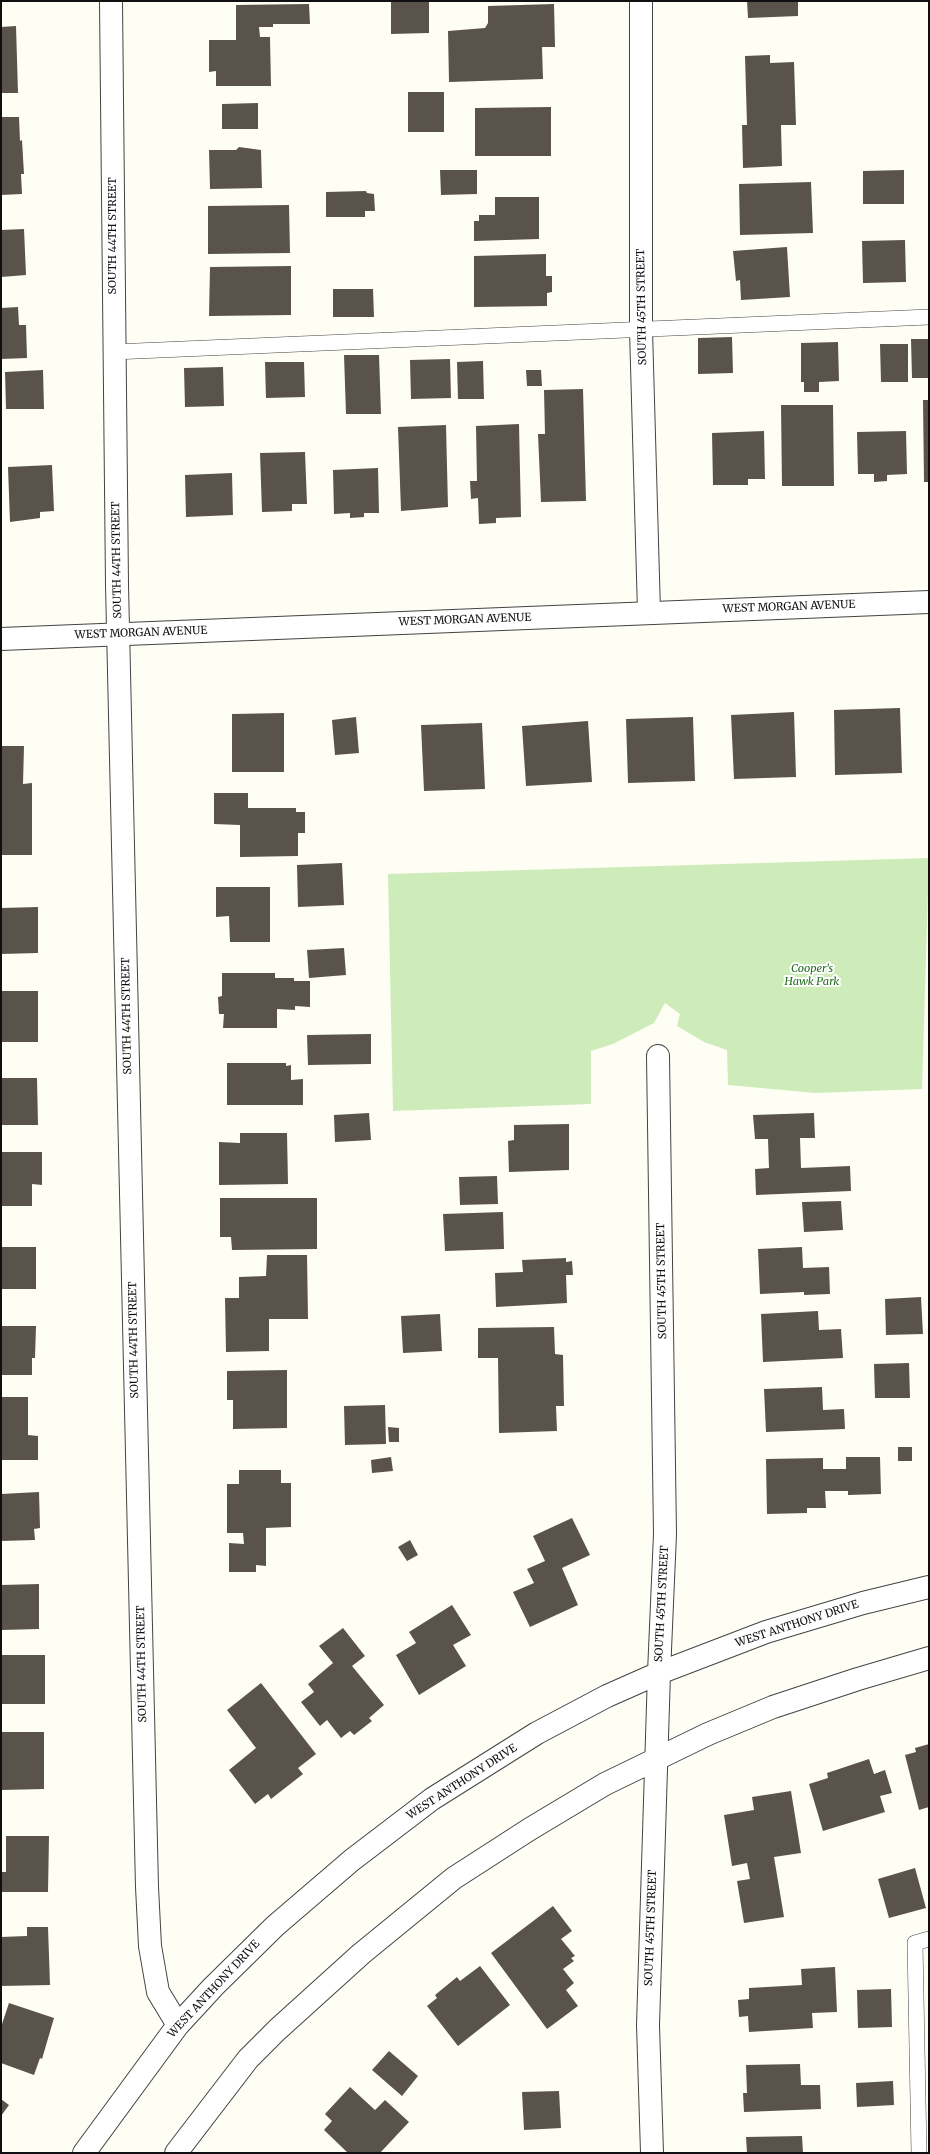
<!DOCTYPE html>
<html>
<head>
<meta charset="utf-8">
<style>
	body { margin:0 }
	#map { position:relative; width:930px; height:2154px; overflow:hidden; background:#fffef4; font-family:Merriweather,serif }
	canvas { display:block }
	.frame { position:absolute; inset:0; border:2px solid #101010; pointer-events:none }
</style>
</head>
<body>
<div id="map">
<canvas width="930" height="2154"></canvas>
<div class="frame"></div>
</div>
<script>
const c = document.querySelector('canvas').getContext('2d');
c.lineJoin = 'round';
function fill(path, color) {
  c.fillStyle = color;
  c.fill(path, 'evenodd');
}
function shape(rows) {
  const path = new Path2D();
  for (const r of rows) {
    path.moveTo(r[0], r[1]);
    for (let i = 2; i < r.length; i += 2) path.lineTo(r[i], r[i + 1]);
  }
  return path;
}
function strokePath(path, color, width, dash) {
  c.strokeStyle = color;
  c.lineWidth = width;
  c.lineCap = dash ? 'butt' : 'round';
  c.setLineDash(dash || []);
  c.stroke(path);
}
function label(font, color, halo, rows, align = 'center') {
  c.font = font + ' Merriweather,serif';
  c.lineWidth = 4;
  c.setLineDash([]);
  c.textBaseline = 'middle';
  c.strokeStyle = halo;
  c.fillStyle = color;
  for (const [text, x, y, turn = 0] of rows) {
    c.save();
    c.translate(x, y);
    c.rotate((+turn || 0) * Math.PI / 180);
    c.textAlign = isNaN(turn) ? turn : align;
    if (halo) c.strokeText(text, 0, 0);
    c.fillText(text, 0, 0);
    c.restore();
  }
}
const green = shape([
	[929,858,922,1089,815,1093,728,1085,727,1050,704,1042,677,1026,680,1014,665,1003,654,1023,613,1044,591,1051,591,1104,393,1111,388,874]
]);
const building = shape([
	[391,1,429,1,429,33,391,34],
	[747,1,798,1,798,16,748,18],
	[309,4,310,24,273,24,273,27,259,27,260,37,270,37,271,86,216,86,216,71,209,72,209,40,236,40,236,5],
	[554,4,555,47,542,47,543,79,449,82,448,31,485,28,488,23,488,6],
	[16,26,18,93,1,93,1,27],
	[770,55,770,63,794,62,796,125,781,125,782,166,743,168,742,125,747,125,745,56],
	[408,92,444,92,444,132,408,132],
	[258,103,258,129,222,129,222,104],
	[551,107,551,156,475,156,475,108],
	[1,117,19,117,20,141,22,140,24,174,21,174,22,194,1,195],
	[239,147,261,150,262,188,210,189,209,150,236,150],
	[440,170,477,170,477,194,441,195],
	[904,170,904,204,863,204,863,171],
	[811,182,813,233,740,235,739,184],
	[366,191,367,193,374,194,375,211,365,211,365,217,326,217,326,192],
	[495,197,539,197,539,239,474,241,474,221,479,221,479,215,495,215],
	[289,205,290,253,208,254,208,206],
	[24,229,26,275,1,277,1,230],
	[905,240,906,282,863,283,862,241],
	[787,247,790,297,741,300,740,280,736,281,733,251],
	[546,254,546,276,552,276,552,292,547,293,547,306,474,307,474,256],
	[291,266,291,315,209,316,210,267],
	[333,289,373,289,374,317,333,317],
	[18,307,19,325,26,325,27,358,1,359,1,308],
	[732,337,733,373,698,374,698,338],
	[911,339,929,339,929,378,912,378],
	[838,342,839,381,819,382,819,392,804,392,804,382,801,382,801,343],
	[880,344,908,344,908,382,881,382],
	[344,355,379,355,381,414,346,414],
	[450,359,451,398,411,399,410,360],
	[483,361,484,399,458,399,457,362],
	[265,362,304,362,305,397,266,398],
	[223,367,224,406,185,407,184,368],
	[43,370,44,409,6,409,5,372],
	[526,370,541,370,542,386,527,386],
	[583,389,586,501,541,502,538,434,545,434,544,390],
	[923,400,929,400,929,482,924,482],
	[781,405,833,405,834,486,782,486],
	[519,424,521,517,496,518,496,523,479,524,478,498,471,499,470,481,477,481,476,426],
	[446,425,448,507,401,511,398,427],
	[764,431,765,479,748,479,748,485,713,485,712,433],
	[906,431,907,474,887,475,887,481,874,482,874,474,858,474,857,432],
	[305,452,307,504,292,504,292,511,262,512,260,453],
	[52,465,54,511,40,512,40,518,10,522,8,467],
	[378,468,379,513,364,513,364,517,350,518,350,513,334,514,333,470],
	[232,473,233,515,186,517,185,475],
	[900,708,902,773,835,775,834,710],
	[794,712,796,777,734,779,731,715],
	[284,713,284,772,232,772,232,714],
	[356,717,359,753,335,755,332,720],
	[693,717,695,781,628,783,626,719],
	[588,721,592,782,526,786,522,726],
	[482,723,485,789,424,791,421,725],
	[1,746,24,746,23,784,32,783,32,855,1,855],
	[214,793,248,793,248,808,296,808,296,812,305,812,305,833,298,833,298,856,240,857,240,825,214,824],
	[342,863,344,905,298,907,297,865],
	[216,887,270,887,270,942,230,942,229,916,216,917],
	[38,907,38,953,1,954,1,908],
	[344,948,346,975,309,978,307,950],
	[222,973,275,973,275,978,294,978,294,981,310,981,310,1007,295,1006,295,1010,277,1009,277,1028,223,1028,224,1014,219,1014,218,997,222,996],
	[1,991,38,991,38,1042,1,1042],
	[371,1034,371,1064,308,1065,307,1035],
	[227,1063,286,1063,286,1066,291,1065,291,1080,303,1079,303,1105,227,1105],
	[1,1078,37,1078,38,1125,1,1125],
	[369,1113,371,1140,335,1142,334,1115],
	[814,1113,815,1138,800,1138,801,1168,850,1166,851,1191,756,1195,755,1169,769,1168,768,1139,755,1139,753,1115],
	[569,1124,569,1170,509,1172,508,1141,514,1140,514,1125],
	[240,1133,287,1133,288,1184,219,1185,219,1142,240,1143],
	[1,1152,42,1152,42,1185,32,1184,32,1206,1,1206],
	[497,1176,498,1204,460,1205,459,1177],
	[220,1198,317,1198,317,1249,232,1250,231,1237,220,1237],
	[841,1201,843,1230,804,1232,802,1202],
	[503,1212,504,1249,445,1251,443,1214],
	[1,1247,36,1247,36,1289,1,1289],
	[802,1247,803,1268,829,1267,830,1294,804,1295,804,1292,760,1294,758,1249],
	[267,1255,307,1255,308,1319,269,1319,269,1351,226,1352,225,1298,239,1298,239,1277,266,1276],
	[566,1258,566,1262,572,1261,573,1275,566,1275,567,1303,496,1307,495,1273,523,1272,522,1260],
	[921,1297,923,1334,886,1335,885,1299],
	[818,1311,819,1330,841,1329,843,1358,763,1362,761,1314],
	[440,1314,442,1351,403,1353,401,1316],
	[1,1326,36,1326,35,1358,32,1358,32,1375,1,1375],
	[554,1327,555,1354,563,1355,564,1406,556,1406,557,1431,499,1433,498,1358,478,1358,478,1328],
	[909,1363,910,1398,875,1398,874,1364],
	[287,1370,287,1428,233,1429,233,1400,227,1400,227,1371],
	[822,1387,823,1410,844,1409,845,1429,766,1432,764,1389],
	[1,1397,28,1397,28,1435,38,1436,38,1460,1,1460],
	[385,1405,386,1444,345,1445,344,1406],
	[388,1427,399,1428,399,1442,389,1442],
	[898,1447,912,1447,912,1461,898,1461],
	[391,1457,393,1471,372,1473,371,1460],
	[846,1457,880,1457,881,1494,848,1495,848,1491,825,1491,826,1508,807,1508,807,1513,767,1514,766,1459,823,1458,823,1469,846,1469],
	[239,1470,281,1470,281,1483,291,1483,291,1527,266,1528,266,1566,256,1565,256,1572,229,1572,229,1543,244,1544,243,1533,227,1533,227,1484,239,1484],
	[39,1492,40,1528,34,1529,35,1540,1,1541,1,1494],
	[572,1518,590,1555,562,1568,578,1605,530,1627,513,1592,534,1583,527,1569,545,1561,533,1536],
	[410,1540,418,1555,407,1561,398,1547],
	[39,1584,39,1629,1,1630,1,1585],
	[452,1605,471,1635,453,1645,466,1666,419,1695,396,1655,416,1643,409,1632],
	[343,1628,365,1656,352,1666,384,1705,369,1718,372,1721,354,1735,350,1731,341,1738,327,1720,320,1726,301,1702,314,1692,308,1684,333,1663,319,1646],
	[1,1655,45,1655,45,1704,1,1704],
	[261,1683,316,1754,298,1768,303,1774,271,1799,268,1794,255,1804,229,1770,256,1748,227,1710],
	[1,1732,44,1732,44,1789,1,1790],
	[929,1744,929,1807,919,1810,905,1755,916,1752,915,1748],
	[869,1759,874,1774,885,1770,892,1793,880,1796,885,1812,823,1831,809,1784,828,1778,827,1773],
	[791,1791,801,1853,774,1857,784,1917,744,1923,737,1881,750,1879,747,1863,732,1866,724,1815,754,1810,752,1797],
	[6,1836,49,1836,48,1892,1,1892,1,1872,6,1872],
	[915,1868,926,1908,889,1918,878,1879],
	[553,1906,572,1931,561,1939,575,1956,571,1958,574,1961,563,1969,574,1983,566,1990,578,2006,547,2029,491,1953],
	[27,1927,48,1927,50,1985,1,1986,1,1937,27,1936],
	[480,1966,510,2005,458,2046,427,2006,437,1998,435,1995,457,1977,460,1981],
	[835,1967,837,2012,812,2013,813,2028,749,2032,748,2016,739,2017,738,2000,749,1999,749,1988,802,1985,801,1969],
	[891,1989,892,2027,858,2028,857,1990],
	[9,2003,54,2018,42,2059,40,2058,34,2075,1,2063,1,2027],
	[389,2051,418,2076,402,2096,372,2070],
	[800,2064,801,2085,820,2085,821,2109,744,2112,743,2093,747,2093,746,2065],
	[893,2081,894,2105,857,2107,856,2083],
	[350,2087,375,2110,385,2100,409,2122,380,2153,348,2153,324,2130,332,2121,325,2114],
	[559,2091,561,2128,524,2130,522,2092],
	[1,2099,9,2105,1,2116],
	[802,2136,803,2153,747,2153,746,2137]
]);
const service = shape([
	[113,352,929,317],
	[919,2153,915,1943,929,1939]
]);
const minor = shape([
	[111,1,117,585,147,1887,150,1946,158,1992,178,2025],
	[641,1,641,330,649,612],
	[84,2153,178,2025,213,1987,275,1926,352,1860,432,1799,537,1733,607,1696,659,1673,766,1632,863,1603,929,1587],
	[176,2153,248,2059,277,2030,361,1954,454,1878,530,1829,605,1784,708,1734,773,1707,858,1679,929,1658],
	[652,2153,648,2025,659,1673,665,1534,658,1056]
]);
const tertiary = shape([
	[1,639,929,602]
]);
const streetNames = [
	["SOUTH 44TH STREET",113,236,-90],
	["SOUTH 45TH STREET",642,307,-91],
	["SOUTH 44TH STREET",117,560,-91],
	["WEST MORGAN AVENUE",789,607,-2],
	["WEST MORGAN AVENUE",465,620,-2],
	["WEST MORGAN AVENUE",141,633,-2],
	["SOUTH 44TH STREET",127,1016,-91],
	["SOUTH 45TH STREET",662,1281,-91],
	["SOUTH 44TH STREET",134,1340,-91],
	["SOUTH 45TH STREET",662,1604,-87],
	["WEST ANTHONY DRIVE",797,1624,-18],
	["SOUTH 44TH STREET",142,1664,-91],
	["WEST ANTHONY DRIVE",462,1782,-33],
	["SOUTH 45TH STREET",651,1928,-88],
	["WEST ANTHONY DRIVE",214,1989,-47]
];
const parkNames = [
	["Cooper's",812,969],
	["Hawk Park",812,982]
];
fill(green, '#ceecba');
fill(building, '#5a534c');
strokePath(service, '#434343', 16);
strokePath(minor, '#434343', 24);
strokePath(tertiary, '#434343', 24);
strokePath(service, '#fff', 15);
strokePath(minor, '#fff', 22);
strokePath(tertiary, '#fff', 22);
label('11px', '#101010', '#fff', streetNames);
label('italic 11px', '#236d1c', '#fff', parkNames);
</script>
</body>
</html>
